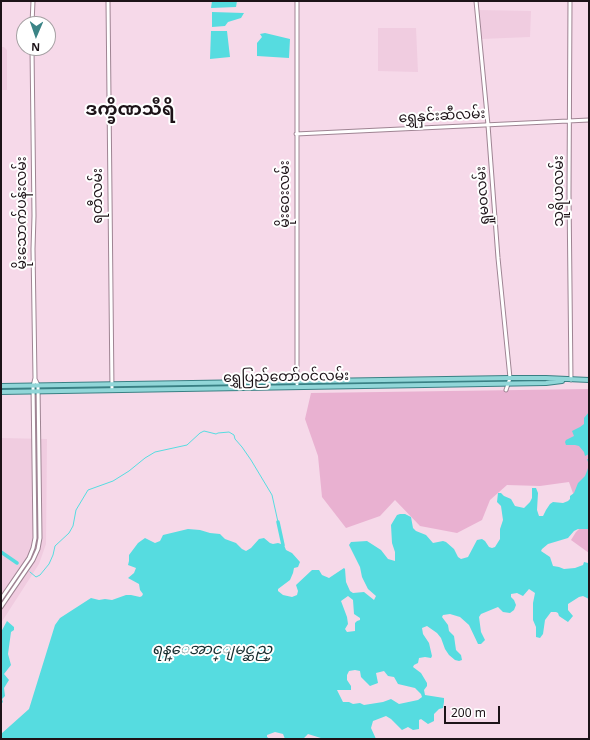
<!DOCTYPE html>
<html>
<head>
<meta charset="utf-8">
<style>
	body { margin:0 }
	#map { position:relative; width:590px; height:740px; overflow:hidden; background:#f6d9e9; font-family:"Noto Sans",sans-serif }
	canvas { display:block }
	.frame { position:absolute; inset:0; border:2px solid #1d1318; pointer-events:none }
	.north { position:absolute; left:16px; top:16px; width:40px; height:40px; box-sizing:border-box; background:#fff; border:1px solid #a5a1a3; border-radius:50%; rotate:182deg; font-size:11px; font-weight:700; line-height:16px; text-align:center; color:#1d1318 }
	.north::after { content:''; display:block; margin:auto; width:14px; height:18px; background:#3b8486; clip-path:polygon(50% 0,100% 100%,50% 72%,0 100%) }
	.scale { position:absolute; left:444px; top:706px; width:56px; height:18px; box-sizing:border-box; border:2px solid #1d1318; border-top:0; padding-left:5px; font-size:12px; line-height:14px; white-space:nowrap; color:#1d1318; -webkit-text-stroke:3px #fff; paint-order:stroke }
</style>
</head>
<body>
<div id="map">
<canvas width="590" height="740"></canvas>
<div class="frame"></div>
<div class="north">N</div>
<div class="scale">200 m</div>
</div>
<script>
const c = document.querySelector('canvas').getContext('2d');
c.lineJoin = 'round';
function fill(path, color) {
  c.fillStyle = color;
  c.fill(path, 'evenodd');
}
function shape(rows) {
  const path = new Path2D();
  for (const r of rows) {
    path.moveTo(r[0], r[1]);
    for (let i = 2; i < r.length; i += 2) path.lineTo(r[i], r[i + 1]);
  }
  return path;
}
function strokePath(path, color, width, dash) {
  c.strokeStyle = color;
  c.lineWidth = width;
  c.lineCap = dash ? 'butt' : 'round';
  c.setLineDash(dash || []);
  c.stroke(path);
}
function label(font, color, halo, rows, align = 'center') {
  c.font = font + ' "Noto Sans","Noto Sans Myanmar",sans-serif';
  c.lineWidth = 4;
  c.setLineDash([]);
  c.textBaseline = 'middle';
  c.strokeStyle = halo;
  c.fillStyle = color;
  for (const [text, x, y, turn = 0] of rows) {
    c.save();
    c.translate(x, y);
    c.rotate((+turn || 0) * Math.PI / 180);
    c.textAlign = isNaN(turn) ? turn : align;
    if (halo) c.strokeText(text, 0, 0);
    c.fillText(text, 0, 0);
    c.restore();
  }
}
const built = shape([
	[478,10,531,11,530,37,481,39],
	[378,28,416,28,418,72,378,71],
	[1,47,4,47,7,50,7,90,1,90],
	[1,438,47,439,46,544,39,564,1,623]
]);
const green = shape([
	[589,389,589,553,571,540,576,532,584,524,569,482,540,486,507,485,490,500,482,520,457,533,420,526,395,500,380,516,346,528,322,497,318,456,305,419,311,393]
]);
const water = shape([
	[212,1,237,1,236,7,211,8],
	[212,12,244,13,241,18,228,22,225,26,212,27],
	[211,31,227,31,230,57,210,59],
	[265,33,290,39,289,58,257,56,257,43,262,37,260,34],
	[589,412,589,454,585,456,584,452,579,446,575,445,566,445,565,442,566,440,574,436,572,431,580,427,584,424,584,418],
	[587,459,589,459,589,529,578,529,574,531,568,538,548,544,542,549,541,551,550,557,553,566,559,567,564,569,575,568,583,565,584,562,588,563,589,568,589,599,583,596,579,597,568,604,568,610,573,616,568,622,559,616,558,613,556,612,551,612,545,620,543,634,540,638,536,637,536,627,533,620,533,603,535,593,529,589,523,596,517,593,511,594,511,597,514,600,516,605,514,610,510,613,503,612,498,607,481,614,479,617,481,632,485,640,481,644,478,644,469,625,460,617,450,614,443,615,442,617,448,625,449,631,454,636,456,650,461,655,462,660,459,661,455,660,449,655,445,649,441,638,437,633,427,626,422,628,423,634,429,643,432,656,431,658,425,657,419,658,418,663,414,665,413,667,421,673,427,683,427,686,424,690,425,695,444,698,444,702,443,708,439,709,434,714,434,721,428,724,421,719,419,720,419,729,413,730,408,727,402,730,391,719,386,716,373,721,371,728,376,739,324,739,308,734,303,739,285,739,283,734,275,732,267,735,267,737,270,739,1,739,1,734,29,709,55,625,60,618,91,598,99,600,105,599,112,600,126,595,131,595,140,597,142,596,143,594,140,590,139,584,128,578,134,573,136,568,128,565,129,561,129,555,138,543,145,538,155,543,160,541,163,535,188,529,200,530,210,533,220,534,225,539,236,543,242,549,246,551,251,548,259,539,264,538,270,543,273,544,278,543,284,545,286,550,292,553,300,562,298,567,294,568,293,573,290,580,278,589,278,591,283,595,292,597,297,595,298,591,296,585,312,570,319,570,322,575,329,578,344,568,345,569,346,582,350,591,353,593,364,592,374,600,376,596,368,589,362,577,360,567,349,545,351,542,367,541,381,550,388,559,395,561,395,552,392,543,391,525,397,515,400,514,405,514,411,517,413,528,416,531,426,535,433,543,443,541,446,542,454,549,458,557,461,559,468,557,477,540,482,539,485,541,489,547,492,548,495,547,500,539,500,529,503,520,501,506,497,502,498,493,501,493,504,496,511,499,515,506,524,508,530,502,532,498,532,488,536,488,538,493,537,510,539,516,543,516,546,510,550,504,553,502,563,503,568,501,570,499,570,496,574,493,578,483,585,476,587,471,589,465],
	[348,596,353,600,354,614,360,618,360,620,357,621,355,623,355,631,347,632,345,629,348,624,347,617,341,601],
	[355,670,360,671,361,677,370,686,378,683,376,673,384,671,388,676,394,677,398,684,415,688,421,694,422,697,418,700,399,704,391,699,383,702,364,705,360,703,353,704,349,702,343,702,337,690,351,690,351,686,347,680,347,675,349,671],
	[7,621,14,627,14,630,11,632,8,654,11,665,4,674,9,680,4,688,5,696,2,699,3,702,1,704,1,632]
]);
const stream = shape([
	[30,572,36,577,40,575,49,564,53,555,55,546,69,533,73,526,76,510,88,490,113,481,129,471,145,458,155,452,187,445,200,433,204,431,216,434,218,433,229,432,234,435,235,439,242,447,251,460,272,495,278,522]
]);
const river = shape([
	[278,522,283,545],
	[1,552,17,563]
]);
const secondary = shape([
	[108,1,112,390],
	[297,1,297,384],
	[476,1,488,125,498,258,510,378,506,390],
	[570,1,569,194,571,380],
	[32,24,33,1],
	[296,134,589,120],
	[1,599,29,558,33,548,35,538,33,386,35,378,33,249,34,216,32,48],
	[1,607,33,560,38,549,40,538,38,385,35,379]
]);
const primary = shape([
	[1,386,510,378,546,378,589,380],
	[1,392,546,383,562,381]
]);
const streetNames = [
	["ရွှေနှင်းဆီလမ်း",442,116,-3],
	["သူရိယလမ်း",559,191,-90],
	["မိုးဝေးလမ်း",285,194,-90],
	["ရတီလမ်း",98,196,-90],
	["ရှုမဝလမ်း",483,196,-94],
	["မိုးသောက်ပန်းလမ်း",22,213,-90],
	["ရွှေပြည်တော်ဝင်လမ်း",286,377,-1]
];
const waterNames = [
	["ရန္ေအာင္ျမင္ဆည္",212,650]
];
const districtNames = [
	["ဒက္ခိဏသီရိ",130,110]
];
fill(built, '#f0cce0');
fill(green, '#e9b1d1');
fill(water, '#56dce0');
strokePath(stream, '#56dce0', 1);
strokePath(river, '#56dce0', 3.5);
strokePath(secondary, '#9f8493', 5);
strokePath(primary, '#398084', 6);
strokePath(secondary, '#fff', 3);
strokePath(primary, '#91d6d8', 4);
label('14px', '#1d1318', '#fff', streetNames);
label('italic 15px', '#172e2f', '#fff', waterNames);
label('bold 18px', '#1d1318', '#fff', districtNames);
</script>
</body>
</html>
